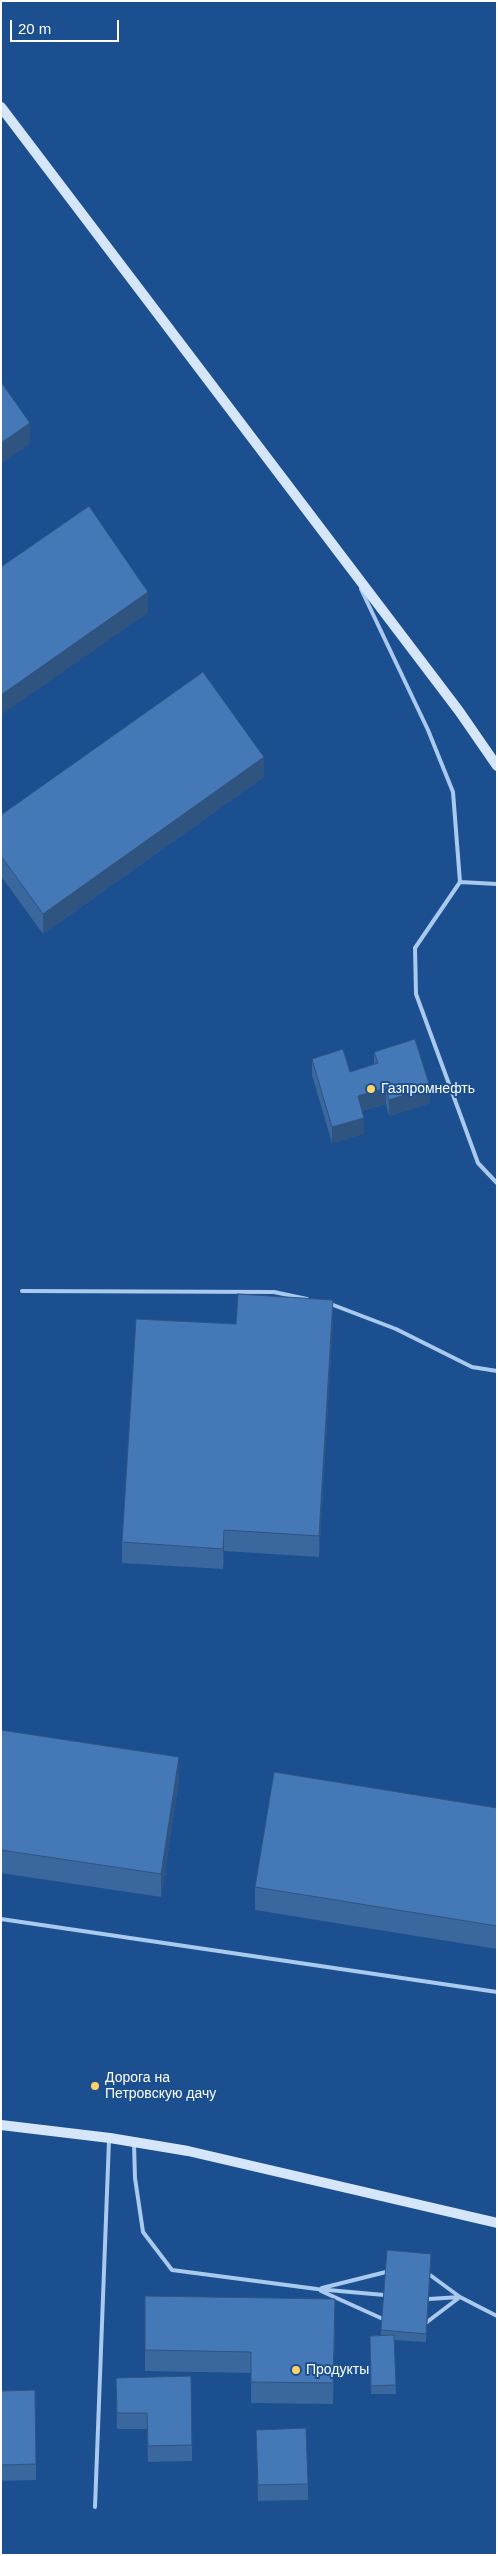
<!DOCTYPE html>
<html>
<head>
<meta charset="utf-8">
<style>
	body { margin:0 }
	#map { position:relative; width:498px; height:2556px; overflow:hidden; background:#1b4f8f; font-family:Helvetica,sans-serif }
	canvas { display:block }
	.frame { position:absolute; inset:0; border:2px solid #fff; pointer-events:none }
	.scale { position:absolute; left:10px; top:20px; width:109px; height:22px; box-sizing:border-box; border:2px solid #fff; border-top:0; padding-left:6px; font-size:15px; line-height:18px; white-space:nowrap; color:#fff; -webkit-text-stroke:4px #1b4f8f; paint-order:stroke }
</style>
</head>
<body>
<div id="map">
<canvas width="498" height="2556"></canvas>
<div class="frame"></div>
<div class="scale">20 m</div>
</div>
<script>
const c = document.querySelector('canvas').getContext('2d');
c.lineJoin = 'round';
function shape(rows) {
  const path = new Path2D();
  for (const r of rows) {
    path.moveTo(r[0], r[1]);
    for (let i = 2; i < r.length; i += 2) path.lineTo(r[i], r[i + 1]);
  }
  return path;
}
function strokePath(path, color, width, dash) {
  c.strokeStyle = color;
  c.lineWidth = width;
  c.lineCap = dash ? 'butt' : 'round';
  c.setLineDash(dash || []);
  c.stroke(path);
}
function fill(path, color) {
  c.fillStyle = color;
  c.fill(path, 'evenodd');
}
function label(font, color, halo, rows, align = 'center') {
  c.font = font + ' Helvetica,sans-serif';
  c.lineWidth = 4;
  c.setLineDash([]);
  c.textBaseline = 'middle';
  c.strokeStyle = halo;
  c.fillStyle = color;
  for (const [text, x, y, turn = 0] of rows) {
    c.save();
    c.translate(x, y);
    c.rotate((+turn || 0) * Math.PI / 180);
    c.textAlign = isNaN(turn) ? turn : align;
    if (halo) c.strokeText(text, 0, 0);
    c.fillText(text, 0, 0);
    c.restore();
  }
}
const service = shape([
	[361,589,428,730,453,792,460,882,415,948,416,994,478,1163,497,1183],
	[460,882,497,884],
	[22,1291,274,1292,307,1299],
	[328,1303,396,1329,472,1367,497,1371],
	[1,1919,497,1992],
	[134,2144,135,2178,143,2232,172,2270,317,2289,384,2295],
	[322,2288,386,2272],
	[321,2291,383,2319],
	[429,2299,460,2297,430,2275],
	[427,2322,460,2297,497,2316],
	[95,2507,109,2140]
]);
const secondary = shape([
	[1,107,459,711,497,766],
	[1,2125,110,2138,188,2151,497,2223]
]);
const wall = shape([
	[264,777,43,934,1,876,1,815],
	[374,1052,430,1103,389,1116,386,1104,362,1111,364,1134,332,1143,312,1075,312,1059,350,1072,374,1064],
	[333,1320,319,1557,224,1551,223,1569,122,1563,122,1542,236,1324],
	[1,1730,179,1780,161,1897,1,1873],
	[497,1808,497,1949,255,1910,255,1887],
	[431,2262,426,2342,394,2340,396,2394,371,2394,370,2336,381,2335,381,2330],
	[145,2296,335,2320,333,2404,251,2403,251,2373,145,2371],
	[116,2378,192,2445,192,2461,148,2462,147,2429,117,2429],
	[1,2391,36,2464,36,2480,1,2481],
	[256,2430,308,2484,308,2500,258,2501]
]);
const shadedWall = shape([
	[30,423,30,444,1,464,1,443],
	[148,592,148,613,1,715,1,695],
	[264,757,264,777,43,934,43,914],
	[430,1087,430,1103,389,1116,389,1100],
	[386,1088,386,1104,358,1112,358,1096],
	[364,1118,364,1134,332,1143,332,1127],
	[333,1300,333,1320,319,1557,319,1536],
	[224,1530,224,1551,223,1569,223,1549],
	[179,1757,179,1780,161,1897,161,1874],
	[431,2254,431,2262,426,2342,426,2334]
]);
const building = shape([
	[1,382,30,423,1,443,1,382],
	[89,506,148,592,1,695,1,567,89,506],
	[203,672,264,757,43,914,1,856,1,815,203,672],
	[415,1039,430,1087,389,1100,386,1088,358,1096,364,1118,332,1127,312,1059,343,1049,350,1072,378,1063,374,1052,415,1039],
	[238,1294,333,1300,319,1536,224,1530,223,1549,122,1542,136,1319,236,1324,238,1294],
	[1,1730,179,1757,161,1874,1,1850,1,1730],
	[274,1772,497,1808,497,1926,255,1887,274,1772],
	[387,2250,431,2254,426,2334,381,2330,387,2250],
	[145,2296,335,2299,333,2383,251,2382,251,2352,145,2350,145,2296],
	[394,2335,396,2385,371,2386,370,2336,394,2335],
	[191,2376,192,2445,148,2446,147,2413,117,2413,116,2378,191,2376],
	[35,2390,36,2464,1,2465,1,2391,35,2390],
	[306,2428,308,2484,258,2485,256,2430,306,2428]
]);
const markers = [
	[371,1089,5,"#ffd166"],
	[95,2086,5,"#ffd166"],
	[296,2370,5,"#ffd166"]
];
const poiNames = [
	["Газпромнефть",381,1089],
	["Дорога на",105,2078],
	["Петровскую дачу",105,2094],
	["Продукты",306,2370]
];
strokePath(service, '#a9c9ee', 4);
strokePath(secondary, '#d6e6fa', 10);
fill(wall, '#3a679d');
fill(shadedWall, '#305480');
fill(building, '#4478b7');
strokePath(building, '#305480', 1);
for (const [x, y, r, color] of markers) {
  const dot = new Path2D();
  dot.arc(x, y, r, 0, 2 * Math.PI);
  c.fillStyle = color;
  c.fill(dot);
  strokePath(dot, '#1b4f8f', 2);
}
label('14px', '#fff', '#1b4f8f', poiNames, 'left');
</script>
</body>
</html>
